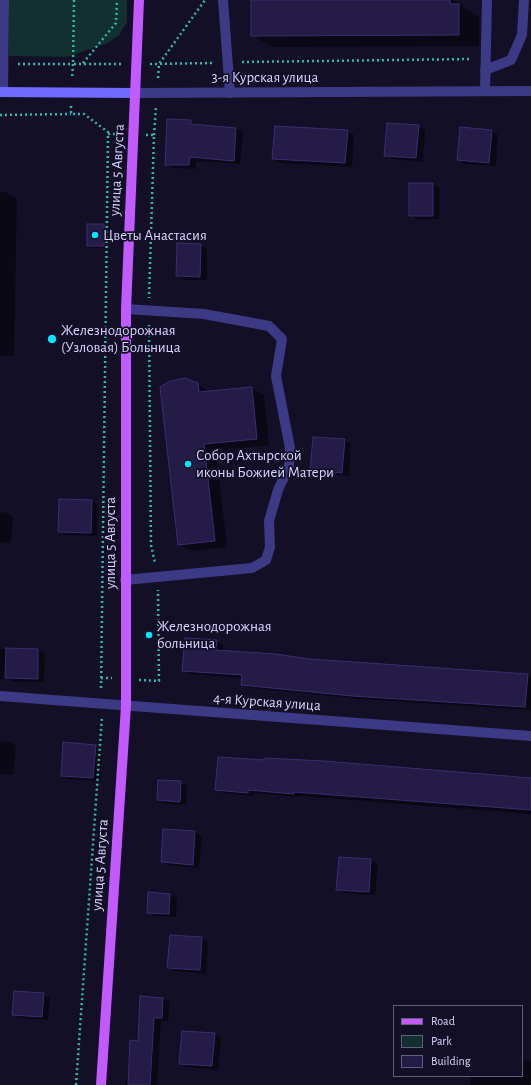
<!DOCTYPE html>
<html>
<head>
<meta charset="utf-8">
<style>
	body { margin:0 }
	#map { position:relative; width:531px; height:1085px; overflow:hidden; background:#130f26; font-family:"Alegreya Sans",sans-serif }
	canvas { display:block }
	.legend { position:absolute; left:393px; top:1005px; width:130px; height:72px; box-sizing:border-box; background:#130f26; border:1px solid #625e7d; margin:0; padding:5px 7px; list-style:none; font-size:12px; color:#d9d4ff }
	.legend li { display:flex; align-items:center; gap:8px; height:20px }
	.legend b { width:20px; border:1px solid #625e7d }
</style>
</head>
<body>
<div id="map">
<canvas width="531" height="1085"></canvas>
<ul class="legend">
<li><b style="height:5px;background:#c25bff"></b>Road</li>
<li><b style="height:11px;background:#12302f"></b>Park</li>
<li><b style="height:11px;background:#241b47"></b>Building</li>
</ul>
</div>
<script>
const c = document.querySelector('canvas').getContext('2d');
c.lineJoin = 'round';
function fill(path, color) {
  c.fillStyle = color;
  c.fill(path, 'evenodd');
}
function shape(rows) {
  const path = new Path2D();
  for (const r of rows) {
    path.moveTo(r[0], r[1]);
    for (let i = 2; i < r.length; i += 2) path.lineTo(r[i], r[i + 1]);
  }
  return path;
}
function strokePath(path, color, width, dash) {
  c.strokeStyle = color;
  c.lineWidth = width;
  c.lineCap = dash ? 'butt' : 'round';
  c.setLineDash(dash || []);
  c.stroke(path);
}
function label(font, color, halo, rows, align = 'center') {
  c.font = font + ' "Alegreya Sans",sans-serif';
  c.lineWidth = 3.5;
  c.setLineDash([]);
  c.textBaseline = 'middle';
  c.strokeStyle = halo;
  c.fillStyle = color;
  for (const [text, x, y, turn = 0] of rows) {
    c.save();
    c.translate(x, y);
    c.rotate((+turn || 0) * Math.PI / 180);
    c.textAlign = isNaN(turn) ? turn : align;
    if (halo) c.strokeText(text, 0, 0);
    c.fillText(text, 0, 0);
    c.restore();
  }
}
const green = shape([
	[9,0,127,0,127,22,119,35,108,43,67,57,9,56]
]);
const shadow = shape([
	[252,0,453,0,479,17,479,46,272,47,252,35],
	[168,120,191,121,198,126,236,128,243,132,240,164,196,161,196,169,173,168,166,164],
	[418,126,425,130,423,162,392,159,385,155],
	[347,131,354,135,352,167,280,163,273,159],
	[492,131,498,135,496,166,465,164,458,160],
	[410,184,433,184,440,188,439,219,417,219,410,215],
	[0,192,5,192,17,199,14,356,0,356],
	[104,225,107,227,107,248,91,248,88,246],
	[200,245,207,248,207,280,184,280,177,276],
	[197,384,209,391,252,388,264,395,269,445,216,450,227,547,191,551,179,544],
	[344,440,351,444,349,476,318,473,311,470],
	[92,501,98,505,97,536,65,535,59,531],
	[0,512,7,513,13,517,11,543,0,542],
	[217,641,223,645,223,651,364,664,531,675,531,710,360,699,249,688,242,684,242,678,190,674,183,670],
	[0,649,38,650,45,654,44,682,13,682,8,679,0,679],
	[0,741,9,742,16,746,13,775,0,774],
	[95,746,102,750,100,781,69,779,62,775],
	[531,779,531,814,300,796,300,797,254,793,254,796,223,793,216,789],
	[180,782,187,786,186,805,165,804,158,800],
	[164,830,195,832,202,836,199,868,168,865,162,862],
	[340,858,371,860,378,864,375,895,344,893,337,889],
	[149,893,170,895,177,898,176,917,154,916,148,912],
	[202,938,208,942,206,974,175,971,168,967],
	[43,994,50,998,48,1020,20,1018,14,1015],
	[163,999,170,1002,168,1021,161,1021,157,1085,125,1085,125,1080,129,1080,139,1042],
	[214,1034,221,1038,218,1070,187,1067,181,1064],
	[522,1060,531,1061,531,1085,470,1085,471,1076,522,1076]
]);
const building = shape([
	[251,0,450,0,450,4,459,4,459,35,251,36,251,0],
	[167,119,191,120,191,124,236,128,234,161,190,157,189,165,165,165,167,119],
	[387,123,419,125,416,158,384,156,387,123],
	[275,126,348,130,345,163,272,159,275,126],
	[460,127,492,130,489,163,457,160,460,127],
	[409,183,433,183,433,216,409,216,409,183],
	[87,224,104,224,104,246,87,246,87,224],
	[177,243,201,244,200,277,176,276,177,243],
	[185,378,198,383,199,392,252,387,257,439,204,444,215,541,178,545,160,387,170,381,185,378],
	[313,437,345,439,342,473,310,470,313,437],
	[59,499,92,500,91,533,58,532,59,499],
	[185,638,217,640,216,650,275,654,310,659,528,674,525,707,352,696,241,685,242,675,182,671,185,638],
	[6,648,38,649,38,679,5,678,6,648],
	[63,742,96,745,93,778,61,776,63,742],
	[218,757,264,760,264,758,324,761,531,778,531,810,294,792,294,794,248,790,248,793,215,790,218,757],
	[158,780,181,781,180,802,157,800,158,780],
	[163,829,195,831,193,865,161,862,163,829],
	[339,857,371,859,369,892,336,890,339,857],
	[148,892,170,894,169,914,147,913,148,892],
	[170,935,202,937,200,970,167,968,170,935],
	[14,991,44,993,42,1017,12,1015,14,991],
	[140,996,163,998,162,1018,154,1018,150,1085,128,1085,130,1040,138,1041,140,996],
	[182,1031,215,1033,212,1066,179,1064,182,1031]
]);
const path = shape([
	[74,0,73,64,123,64],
	[242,62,471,59],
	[83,63,116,23,117,0],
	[18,64,73,64,72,79],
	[150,64,213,63],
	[158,78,159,64,205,0],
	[71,106,71,114,84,114,108,132,108,134,101,689],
	[0,115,71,114],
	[108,134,119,134],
	[146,135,154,135,149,298],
	[154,135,156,107],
	[149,325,151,545,155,563],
	[101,678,112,678],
	[139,680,159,681,158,590],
	[76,1085,102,716]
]);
const service = shape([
	[223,0,230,93],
	[485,70,511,60,522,35,524,0],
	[485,91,487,0],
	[3,92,4,0],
	[125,580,252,568,266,560,270,547,269,521,278,490,289,466,290,448,276,376,282,339,269,326,204,314,126,309]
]);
const minor = shape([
	[135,93,531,91],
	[0,696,531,736]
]);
const secondary = shape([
	[0,92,135,93]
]);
const primary = shape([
	[101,1085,126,706,126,309,139,0]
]);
const markers = [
	[95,235,4,"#00e5ff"],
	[52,339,5,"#00e5ff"],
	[188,464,4,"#00e5ff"],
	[149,635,4,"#00e5ff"]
];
const streetNames = [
	["3-я Курская улица",265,77],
	["улица 5 Августа",117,170,-87],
	["улица 5 Августа",110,543,-90],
	["4-я Курская улица",267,702,4],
	["улица 5 Августа",100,865,-86]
];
const poiNames = [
	["Цветы Анастасия",103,235],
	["Железнодорожная",61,330],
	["(Узловая) Больница",61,347],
	["Собор Ахтырской",196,455],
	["иконы Божией Матери",196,472],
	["Железнодорожная",157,626],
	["больница",157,643]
];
fill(green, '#12302f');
fill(shadow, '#0007');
fill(building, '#241b47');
strokePath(building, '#3b2d73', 1);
strokePath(path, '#2fb8b0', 2.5, [2, 3]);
strokePath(service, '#3d3a85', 10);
strokePath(minor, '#3d3a85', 10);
strokePath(secondary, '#6f6bff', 10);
strokePath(primary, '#c25bff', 10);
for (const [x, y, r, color] of markers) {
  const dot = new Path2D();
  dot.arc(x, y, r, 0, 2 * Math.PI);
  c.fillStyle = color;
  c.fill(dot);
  strokePath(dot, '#130f26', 1.5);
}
label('15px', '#d9d4ff', '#130f26', streetNames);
label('15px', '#d9d4ff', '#130f26', poiNames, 'left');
</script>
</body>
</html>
